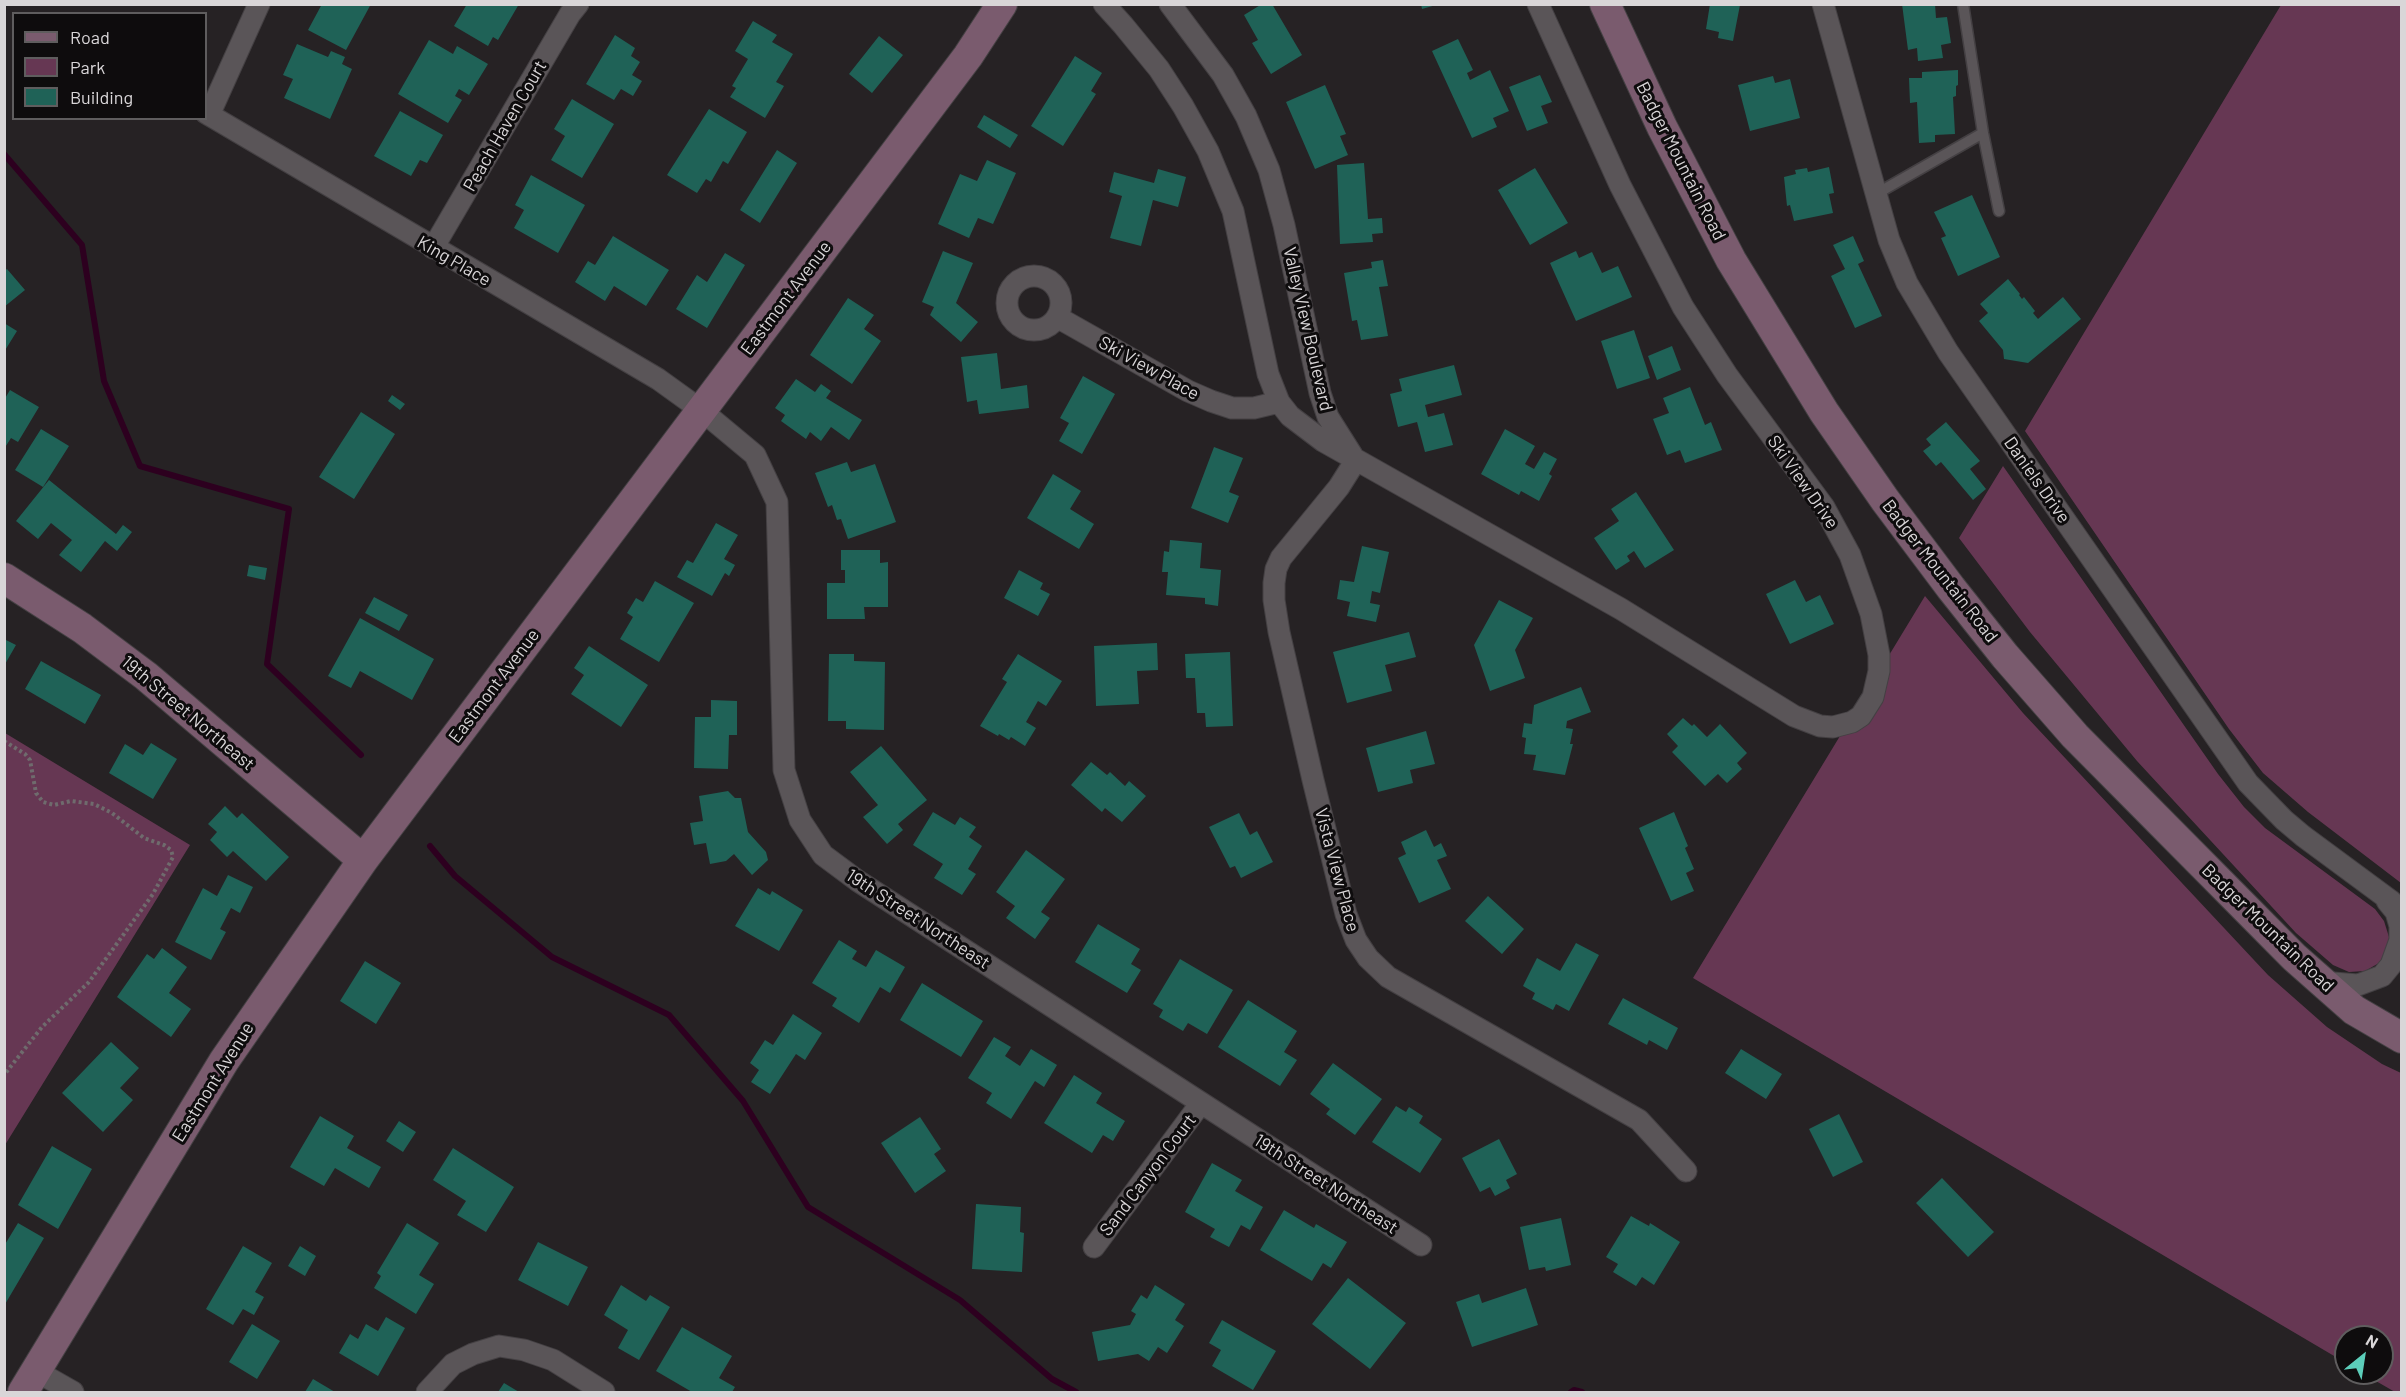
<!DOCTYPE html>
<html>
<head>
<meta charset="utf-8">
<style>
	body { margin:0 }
	#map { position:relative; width:2406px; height:1397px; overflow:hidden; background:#262224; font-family:Barlow,sans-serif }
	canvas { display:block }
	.frame { position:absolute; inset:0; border:6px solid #d9d6d8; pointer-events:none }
	.legend { position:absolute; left:12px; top:12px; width:195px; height:108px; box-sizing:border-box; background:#0e0c0d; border:2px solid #5f5d5e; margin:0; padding:8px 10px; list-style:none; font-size:18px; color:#d9d6d8 }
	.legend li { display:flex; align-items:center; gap:12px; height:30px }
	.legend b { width:30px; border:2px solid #5f5d5e }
	.north { position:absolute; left:2334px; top:1325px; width:60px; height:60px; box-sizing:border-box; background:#0e0c0d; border:2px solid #5f5d5e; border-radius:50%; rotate:30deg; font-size:16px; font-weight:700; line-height:24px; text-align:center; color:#d9d6d8 }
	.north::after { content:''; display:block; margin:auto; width:21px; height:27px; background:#5cceba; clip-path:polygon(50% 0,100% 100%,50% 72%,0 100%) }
</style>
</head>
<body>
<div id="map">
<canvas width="2406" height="1397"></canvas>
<div class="frame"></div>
<ul class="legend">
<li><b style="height:8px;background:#7a5b6e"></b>Road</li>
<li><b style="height:16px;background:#663753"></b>Park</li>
<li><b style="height:16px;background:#1f6257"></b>Building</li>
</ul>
<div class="north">N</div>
</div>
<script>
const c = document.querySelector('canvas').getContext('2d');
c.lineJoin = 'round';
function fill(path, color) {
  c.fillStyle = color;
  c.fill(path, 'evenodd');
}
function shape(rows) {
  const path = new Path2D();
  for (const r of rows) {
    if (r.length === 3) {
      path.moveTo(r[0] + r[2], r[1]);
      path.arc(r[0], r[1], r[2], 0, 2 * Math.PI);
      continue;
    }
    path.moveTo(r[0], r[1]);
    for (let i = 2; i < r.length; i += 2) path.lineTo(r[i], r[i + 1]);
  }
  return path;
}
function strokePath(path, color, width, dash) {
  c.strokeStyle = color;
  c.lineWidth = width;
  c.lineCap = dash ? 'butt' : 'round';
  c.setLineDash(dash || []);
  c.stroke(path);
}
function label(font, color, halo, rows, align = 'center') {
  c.font = font + ' Barlow,sans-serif';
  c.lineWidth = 6;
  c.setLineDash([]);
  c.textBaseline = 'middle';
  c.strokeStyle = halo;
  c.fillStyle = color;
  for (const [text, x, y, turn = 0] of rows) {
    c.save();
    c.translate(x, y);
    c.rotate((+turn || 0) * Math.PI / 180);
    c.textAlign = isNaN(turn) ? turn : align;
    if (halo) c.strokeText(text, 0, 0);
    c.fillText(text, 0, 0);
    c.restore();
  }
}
const green = shape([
	[2281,5,2401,5,2401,883,2308,812,2263,773,2229,729,2025,431],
	[2003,466,2218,774,2244,807,2265,828,2375,909,2384,921,2389,937,2388,949,2379,963,2365,971,2349,972,2333,965,2296,933,2137,761,2030,632,1959,538],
	[1925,596,2023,713,2268,975,2327,1027,2382,1064,2401,1073,2401,1392,2395,1392,2362,1373,2382,1373,2382,1337,2346,1337,2346,1363,1693,978],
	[5,733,190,845,5,1145]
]);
const stream = shape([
	[4,154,82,245,104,381,140,466,289,509,267,664,361,755],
	[430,846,455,876,552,957,669,1015,743,1101,808,1207,960,1300,1052,1379,1076,1392],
	[1571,1392,1574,1390,1582,1392]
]);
const building = shape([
	[322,4,371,4,346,50,308,30],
	[467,4,519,4,498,40,493,37,488,46,454,26],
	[1262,4,1272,4,1302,55,1271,74,1252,43,1258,40,1244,15],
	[1421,4,1436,4,1436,5,1422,9],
	[1710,4,1740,5,1733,41,1718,38,1719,32,1706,29],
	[1902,4,1935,4,1936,18,1947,17,1951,43,1941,45,1943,58,1918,61,1917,48,1908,50],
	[753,21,777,35,772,42,793,54,776,82,784,86,765,118,730,97,736,88,732,86,748,59,735,51],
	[615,35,635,48,631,56,640,62,632,75,642,81,633,96,621,89,614,100,586,84],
	[879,36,903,55,872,93,849,74],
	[1458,39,1473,70,1467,73,1470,80,1490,70,1509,111,1493,118,1497,127,1472,138,1432,51],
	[429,40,453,54,457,46,488,64,469,95,459,89,455,96,462,100,448,123,398,94],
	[297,44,328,57,331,51,345,57,342,64,352,69,330,119,284,98,293,79,283,75],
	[1075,56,1102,73,1091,91,1096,94,1063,146,1031,126],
	[1958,70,1958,85,1956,86,1956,96,1953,97,1955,134,1935,135,1935,142,1919,143,1917,102,1910,103,1909,78,1922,78,1922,72],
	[1540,75,1552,102,1541,106,1548,123,1527,131,1509,87],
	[1773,76,1775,83,1790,79,1800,118,1750,131,1738,85],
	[1325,85,1346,134,1340,136,1348,155,1315,169,1286,102],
	[572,99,614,124,582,178,551,160,565,136,554,129],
	[709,109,747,132,728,164,723,161,711,182,706,179,697,193,667,175],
	[400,111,443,135,427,163,420,160,411,176,374,156],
	[984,115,1018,135,1010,148,977,127],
	[777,150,797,163,760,223,740,210],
	[987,160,1016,173,993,224,978,218,969,238,938,224,960,174,977,181],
	[1364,163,1368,219,1382,218,1383,233,1372,234,1373,242,1340,244,1337,165],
	[1829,167,1834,193,1829,194,1833,213,1794,221,1790,205,1787,206,1784,177,1796,174,1795,170,1807,168,1808,172],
	[1535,168,1568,223,1530,245,1498,190],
	[1158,169,1186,177,1178,207,1153,200,1141,246,1110,238,1122,196,1109,192,1114,172,1154,183],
	[531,175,585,205,558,253,514,228,524,210,515,205],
	[1972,195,2000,257,1958,276,1941,238,1946,236,1934,212],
	[613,236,669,270,646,306,614,286,605,301,575,282,588,261,595,265],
	[1853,236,1864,261,1858,264,1882,316,1855,328,1831,276,1845,269,1833,245],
	[943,251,973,263,956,303,978,322,961,342,930,315,934,307,922,302],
	[1576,251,1579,258,1592,252,1602,273,1618,266,1632,297,1576,321,1550,263],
	[725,253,745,265,707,328,676,309,697,275,707,282],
	[1383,260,1388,286,1379,287,1388,336,1361,340,1357,320,1352,321,1344,273,1372,268,1371,262],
	[7,269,25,290,4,307,4,271],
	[2008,279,2020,294,2019,295,2022,299,2024,297,2035,311,2033,313,2038,319,2063,297,2081,319,2028,363,2004,359,2003,350,1979,321,1988,313,1980,304],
	[848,298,874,315,864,329,881,341,852,384,810,355],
	[4,323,17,331,4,352],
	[1634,330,1650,378,1617,389,1601,341],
	[1672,346,1681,370,1657,380,1648,356],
	[997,353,1001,389,1027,385,1029,408,979,414,977,400,967,402,961,357],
	[1454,365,1462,395,1425,405,1428,417,1444,413,1453,445,1425,452,1417,422,1398,427,1390,394,1402,391,1399,379],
	[1083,376,1115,394,1082,454,1059,441,1069,423,1060,418],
	[796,379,815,392,821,384,831,391,826,398,862,420,849,440,831,427,821,441,810,432,806,439,781,421,785,415,775,408],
	[1690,387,1705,425,1711,422,1722,450,1685,463,1680,450,1667,455,1653,419,1669,413,1663,398],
	[10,390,39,407,18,442,11,438,4,449,4,400],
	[392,395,405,404,400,410,388,401],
	[361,412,395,434,354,499,319,477],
	[1946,422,1980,461,1970,469,1986,489,1973,500,1941,462,1936,466,1923,451,1931,445,1926,439],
	[41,429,69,446,43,487,15,470],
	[1505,429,1535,446,1525,464,1534,469,1544,452,1557,459,1549,474,1552,476,1539,501,1521,491,1519,495,1481,474],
	[1214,447,1243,458,1229,492,1239,496,1228,523,1191,508],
	[847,462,851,472,875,464,896,522,848,539,841,519,837,520,832,505,828,507,815,473],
	[1053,474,1081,491,1070,509,1094,524,1079,549,1027,518],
	[49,480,116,534,123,525,132,532,117,551,105,541,81,572,59,555,72,540,51,523,38,539,16,521],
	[1636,492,1674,550,1645,568,1634,551,1627,556,1630,561,1616,570,1594,538,1619,521,1611,509],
	[716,523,738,535,724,559,735,565,729,576,725,573,712,596,677,577,687,560,693,563],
	[1170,540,1202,543,1200,568,1221,570,1218,606,1205,604,1205,598,1166,595,1168,572,1162,572,1164,551,1169,552],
	[1362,546,1389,552,1380,593,1372,591,1370,603,1380,605,1376,622,1347,616,1350,602,1337,599,1340,580,1354,582],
	[841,550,880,550,880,563,888,562,888,607,864,607,865,619,827,619,827,583,845,583,845,570,841,570],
	[249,565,267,568,265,580,247,576],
	[1019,570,1043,583,1040,589,1050,594,1038,616,1004,598],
	[1795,580,1806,602,1820,595,1834,624,1790,644,1766,594],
	[655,581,694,603,659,662,620,639,633,617,627,613,636,598,643,602],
	[374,597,408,615,399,631,365,613],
	[1499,600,1533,618,1515,650,1525,678,1490,691,1474,645],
	[360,618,434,659,412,700,360,671,351,688,328,676],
	[1409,632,1416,657,1385,665,1392,691,1347,703,1333,652],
	[4,639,16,645,4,666],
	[1157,643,1158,670,1137,671,1139,704,1096,706,1094,646],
	[589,646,648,685,621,727,571,694,584,675,574,668],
	[1230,652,1233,726,1206,727,1205,713,1197,713,1195,678,1186,678,1185,654],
	[829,654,854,654,854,661,885,662,884,730,846,729,846,721,828,721],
	[1018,654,1062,681,1046,706,1038,701,1026,722,1036,728,1025,746,1011,737,1009,740,999,734,998,736,980,726,1007,682,1002,679],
	[41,661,101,695,85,724,25,689],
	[1581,687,1591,712,1567,721,1566,728,1573,729,1570,744,1573,744,1565,775,1533,770,1536,755,1524,754,1526,738,1522,737,1524,723,1532,724,1534,705],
	[711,700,737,701,737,735,729,735,728,769,694,768,695,717,711,717],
	[1683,718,1692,726,1694,724,1707,737,1720,724,1747,753,1737,763,1742,769,1727,783,1718,774,1705,786,1672,752,1678,746,1667,734],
	[1426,731,1435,764,1410,770,1413,783,1378,792,1366,748],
	[151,743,177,759,153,799,109,773,125,744,143,755],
	[881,746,927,800,898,824,903,830,887,844,863,817,878,805,850,772],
	[1091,762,1107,775,1110,772,1125,786,1129,781,1146,796,1122,822,1105,808,1102,812,1071,785],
	[728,791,735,798,741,798,748,832,766,852,768,860,752,875,734,854,726,861,710,864,706,843,694,845,690,823,703,821,699,796],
	[225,806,237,818,242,813,289,857,266,881,233,851,227,857,210,840,217,832,208,824],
	[933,812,955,825,960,817,976,827,969,837,982,846,968,869,976,874,962,895,934,878,943,864,913,845],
	[1674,812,1688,846,1685,848,1694,869,1686,873,1694,891,1671,901,1639,828],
	[1239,813,1250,835,1257,831,1273,862,1241,878,1235,866,1230,868,1209,827],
	[1426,830,1434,847,1441,843,1447,856,1437,860,1451,889,1419,903,1398,858,1406,854,1401,842],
	[1026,850,1065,879,1041,912,1050,918,1035,939,1006,918,1015,906,996,892],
	[228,875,253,887,240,913,231,908,220,929,226,932,211,960,175,942,203,888,217,896],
	[758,888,770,895,772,891,803,910,779,951,735,926],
	[1488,896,1524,929,1502,954,1465,921],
	[1098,924,1140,949,1131,964,1141,970,1127,993,1075,962],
	[839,940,857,951,852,959,866,967,876,950,905,967,890,993,880,987,859,1023,832,1006,837,998,812,983],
	[1576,943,1599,955,1569,1011,1556,1004,1553,1010,1532,999,1535,993,1523,986,1537,958,1560,971],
	[162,948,187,967,169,993,191,1009,171,1037,117,997,147,954,154,959],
	[1180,959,1233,990,1207,1034,1188,1023,1183,1031,1159,1017,1163,1010,1153,1004],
	[365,961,401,983,376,1024,340,1001],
	[922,983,983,1021,961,1057,900,1020],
	[1623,998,1678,1028,1667,1050,1649,1040,1647,1045,1608,1024],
	[1248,1000,1297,1031,1284,1052,1297,1060,1280,1086,1218,1047],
	[793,1014,822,1033,805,1060,796,1054,770,1094,751,1082,759,1070,750,1063,765,1040,773,1045],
	[994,1037,1011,1047,1005,1056,1020,1066,1031,1049,1057,1065,1044,1087,1035,1081,1011,1119,986,1103,992,1093,968,1078],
	[111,1042,139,1068,120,1088,133,1100,103,1132,62,1093],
	[1741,1049,1782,1074,1766,1099,1725,1073],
	[1333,1063,1382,1099,1355,1135,1326,1114,1330,1109,1310,1094],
	[1074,1075,1102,1093,1096,1103,1125,1121,1113,1141,1103,1135,1092,1153,1044,1123],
	[1396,1106,1406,1112,1409,1107,1423,1116,1419,1123,1442,1139,1420,1173,1372,1142],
	[1839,1114,1863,1162,1833,1177,1809,1129],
	[320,1116,354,1136,347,1148,381,1167,369,1188,335,1168,324,1186,290,1167],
	[920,1117,941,1149,934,1154,946,1171,915,1193,881,1143],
	[399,1121,416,1132,403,1152,386,1141],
	[1499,1139,1517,1174,1506,1180,1510,1188,1495,1196,1490,1187,1480,1192,1462,1158],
	[52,1146,92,1169,58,1229,18,1205],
	[453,1148,514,1187,486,1232,457,1215,466,1201,433,1180],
	[1212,1163,1242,1180,1235,1191,1263,1207,1250,1230,1241,1225,1229,1247,1210,1237,1215,1229,1185,1212],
	[1942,1178,1994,1232,1968,1257,1916,1203],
	[976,1204,1021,1207,1020,1232,1024,1233,1022,1272,972,1269],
	[1284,1210,1314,1228,1316,1224,1347,1242,1331,1268,1323,1263,1312,1281,1260,1250],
	[1631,1216,1649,1226,1650,1223,1680,1242,1654,1285,1642,1277,1636,1286,1613,1272,1618,1264,1606,1257],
	[1561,1218,1571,1265,1546,1271,1545,1267,1529,1270,1520,1227],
	[18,1223,44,1238,4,1306,4,1246],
	[407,1223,439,1243,419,1275,434,1284,416,1314,374,1288,381,1276,377,1273],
	[538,1242,588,1267,568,1306,518,1280],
	[243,1246,272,1263,255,1292,264,1297,254,1315,243,1309,233,1325,206,1309],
	[300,1246,316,1256,305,1276,288,1266],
	[1348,1278,1406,1323,1370,1369,1312,1324],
	[621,1285,646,1301,650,1295,670,1307,639,1360,618,1348,628,1330,604,1315],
	[1155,1285,1185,1304,1175,1320,1184,1326,1167,1353,1158,1347,1149,1361,1138,1354,1098,1361,1092,1332,1130,1325,1136,1314,1131,1311,1141,1295,1147,1299],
	[1526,1288,1538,1325,1472,1347,1456,1302,1479,1294,1482,1303],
	[386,1317,405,1328,378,1376,339,1353,350,1334,358,1339,366,1324,378,1331],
	[1222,1320,1276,1351,1253,1390,1212,1366,1221,1350,1209,1343],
	[252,1324,280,1341,257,1379,229,1362],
	[682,1327,732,1356,719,1378,735,1387,732,1392,692,1392,656,1371],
	[313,1379,335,1392,305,1392],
	[504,1383,519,1392,498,1392]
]);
const path = shape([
	[4,741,25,754,30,760,36,793,43,802,54,805,71,801,94,804,112,813,144,838,164,845,171,850,173,857,153,894,89,982,42,1027,4,1075]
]);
const lane = shape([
	[1963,4,1983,133,1999,211],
	[1876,194,1983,133]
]);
const street = shape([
	[1104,4,1123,25,1159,69,1183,106,1208,151,1233,211,1268,374,1279,402,1290,416,1323,441,1621,609,1794,716,1820,726,1833,727,1852,722,1861,716,1873,697,1879,671,1879,655,1871,614,1850,555,1824,507,1727,375,1683,307,1620,185,1538,4],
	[1170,4,1223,75,1246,116,1269,170,1284,225,1320,393,1328,417,1352,455],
	[1823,4,1889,240,1907,283,1948,352,2248,783,2284,820,2303,836,2391,901,2402,911],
	[206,113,658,379,701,410,755,455,777,502,784,770,800,820,823,855,858,881,1421,1245],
	[209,115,259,4],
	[433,248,570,14,578,4],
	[1034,303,27],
	[1057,317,1188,391,1211,401,1232,408,1254,408,1279,402],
	[1356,460,1339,487,1281,558,1276,569,1274,583,1274,600,1279,632,1313,780,1346,914,1356,940,1368,958,1388,977,1639,1120,1686,1171],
	[2321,982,2358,985,2382,976,2391,965,2400,940,2400,926,2396,912,2387,901],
	[1094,1247,1201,1103],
	[36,1371,73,1392],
	[427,1392,453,1364,473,1354,499,1346,524,1350,553,1360,604,1392]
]);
const secondary = shape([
	[1605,4,1662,127,1731,260,1824,412,1885,500,1951,588,2005,656,2075,736,2294,957,2354,1010,2402,1038],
	[4,578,82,628,146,676,363,860],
	[23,1392,224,1061,363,860,968,56,1002,4]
]);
const streetNames = [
	["Peach Haven Court",505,126,-60],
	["Badger Mountain Road",1681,161,63],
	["King Place",454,261,30],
	["Eastmont Avenue",786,298,-53],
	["Valley View Boulevard",1308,329,77],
	["Ski View Place",1149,368,29],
	["Daniels Drive",2037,480,55],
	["Ski View Drive",1803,482,55],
	["Badger Mountain Road",1940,571,52],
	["Eastmont Avenue",494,686,-53],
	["19th Street Northeast",188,713,40],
	["Vista View Place",1337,870,75],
	["19th Street Northeast",918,919,33],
	["Badger Mountain Road",2268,928,44],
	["Eastmont Avenue",213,1082,-58],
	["Sand Canyon Court",1148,1175,-53],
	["19th Street Northeast",1326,1184,33]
];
fill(green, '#663753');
strokePath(stream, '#2d001f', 6);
fill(building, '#1f6257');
strokePath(lane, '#444043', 13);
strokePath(street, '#444043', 23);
strokePath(secondary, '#444043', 32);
strokePath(path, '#6f6b6d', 4, [3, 3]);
strokePath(lane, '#5a5558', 10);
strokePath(street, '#5a5558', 21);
strokePath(secondary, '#7a5b6e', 30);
label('18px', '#d9d6d8', '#0e0c0d', streetNames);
</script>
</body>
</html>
